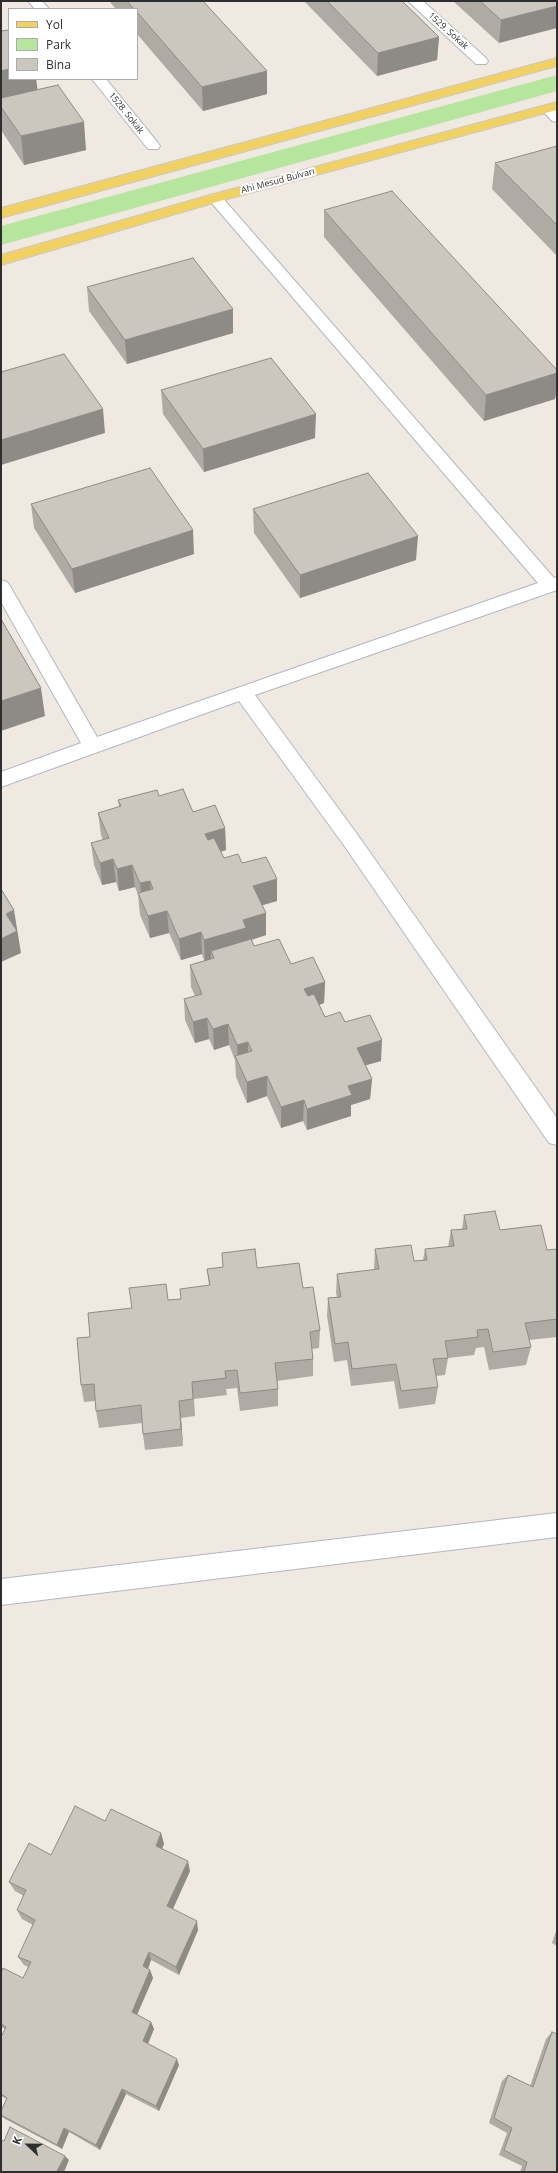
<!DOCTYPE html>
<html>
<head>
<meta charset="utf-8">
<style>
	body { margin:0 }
	#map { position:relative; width:558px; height:2173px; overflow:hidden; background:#efe9e1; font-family:"Open Sans",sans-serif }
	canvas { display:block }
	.frame { position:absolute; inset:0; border:2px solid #2e2e2e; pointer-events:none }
	.legend { position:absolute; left:8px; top:8px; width:130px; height:72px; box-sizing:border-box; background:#fff; border:1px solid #ababab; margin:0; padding:5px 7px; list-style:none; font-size:12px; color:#2e2e2e }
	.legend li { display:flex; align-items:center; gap:8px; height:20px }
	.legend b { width:20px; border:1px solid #ababab }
	.north { position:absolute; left:8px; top:2125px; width:40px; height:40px; -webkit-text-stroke:3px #fff; paint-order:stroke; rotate:292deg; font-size:11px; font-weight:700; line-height:16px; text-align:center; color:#2e2e2e }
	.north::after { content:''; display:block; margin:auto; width:14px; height:18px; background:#2e2e2e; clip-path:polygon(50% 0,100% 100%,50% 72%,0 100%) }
</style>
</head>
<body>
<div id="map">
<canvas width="558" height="2173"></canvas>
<div class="frame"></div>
<ul class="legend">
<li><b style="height:5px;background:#f2d163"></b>Yol</li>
<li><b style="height:11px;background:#b6e59e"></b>Park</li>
<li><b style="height:11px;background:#cbc7bf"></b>Bina</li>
</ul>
<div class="north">K</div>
</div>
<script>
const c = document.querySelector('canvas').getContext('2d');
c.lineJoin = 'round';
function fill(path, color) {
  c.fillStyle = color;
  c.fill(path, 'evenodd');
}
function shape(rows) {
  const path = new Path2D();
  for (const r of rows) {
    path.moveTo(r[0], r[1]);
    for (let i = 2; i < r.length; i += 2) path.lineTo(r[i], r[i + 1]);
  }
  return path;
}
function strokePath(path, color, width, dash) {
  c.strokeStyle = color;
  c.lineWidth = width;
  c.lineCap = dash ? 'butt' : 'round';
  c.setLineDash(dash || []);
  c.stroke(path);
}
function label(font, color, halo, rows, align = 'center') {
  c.font = font + ' "Open Sans",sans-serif';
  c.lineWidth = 4;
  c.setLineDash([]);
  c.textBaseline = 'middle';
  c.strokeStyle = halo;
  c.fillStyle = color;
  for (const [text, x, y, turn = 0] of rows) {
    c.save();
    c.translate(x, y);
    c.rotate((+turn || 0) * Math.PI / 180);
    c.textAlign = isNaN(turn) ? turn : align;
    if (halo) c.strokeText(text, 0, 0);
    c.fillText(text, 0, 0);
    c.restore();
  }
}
const green = shape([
	[557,75,557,91,1,245,1,226]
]);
const minor = shape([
	[28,1,42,1,49,9,35,9,28,1],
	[408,1,423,1,486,58,488,61,486,64,476,64,408,1],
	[92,79,106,79,158,143,160,146,158,149,148,149,92,79],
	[548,105,557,110,557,122,552,121,541,109,548,105],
	[215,194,220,195,554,578,557,577,557,590,255,695,357,834,557,1118,557,1145,549,1143,343,844,239,701,1,787,1,772,81,743,1,602,1,580,7,582,10,586,97,737,538,583,210,201,208,198,210,195,215,194],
	[557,1513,557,1537,1,1605,1,1579,557,1513]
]);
const major = shape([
	[557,58,557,66,1,218,1,208,557,58],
	[557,102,557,110,220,201,1,265,1,255,210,195,557,102]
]);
const wall = shape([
	[109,1,203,1,267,94,203,111,137,34,137,9,116,9],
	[304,1,402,1,439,37,437,60,377,76],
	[453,1,556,1,499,43],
	[1,31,9,79,36,79,37,90,86,150,24,165,1,130],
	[557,146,557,256,492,189,495,163],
	[324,210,557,370,557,387,555,399,484,421,324,237],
	[87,287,233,333,127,364,89,311],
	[161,390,315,438,204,472,163,414],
	[31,504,194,554,75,593,34,528],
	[253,509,416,560,300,598,254,533],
	[159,796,193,812,225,828,226,850,220,852,224,858,242,863,277,879,277,901,262,905,266,913,266,935,252,940,254,946,291,964,325,982,324,1003,319,1005,325,1017,345,1022,381,1061,366,1065,372,1079,370,1099,351,1105,351,1116,307,1130,303,1121,281,1128,267,1096,247,1103,236,1077,235,1060,229,1045,214,1050,209,1039,195,1043,185,1020,184,999,195,996,191,987,190,965,204,961,202,954,181,960,169,933,150,938,140,915,138,895,135,887,119,891,116,882,102,885,94,865,91,843,103,840,101,835,98,813,119,807,118,800],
	[464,1215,547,1250,557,1250,557,1337,529,1340,531,1347,526,1365,489,1370,484,1347,476,1348,474,1355,448,1358,445,1375,436,1376,438,1387,435,1404,399,1409,394,1381,351,1386,347,1360,334,1362,327,1316,328,1298,337,1297,336,1293,337,1274,374,1270,375,1249,414,1261,423,1260,425,1249,448,1247,451,1230,462,1229],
	[222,1253,303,1288,320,1330,319,1348,312,1349,313,1359,313,1376,277,1381,278,1389,278,1406,240,1411,237,1388,226,1389,227,1395,194,1399,195,1416,181,1418,183,1446,145,1450,143,1434,142,1423,99,1428,96,1411,95,1401,84,1402,81,1385,90,1337,132,1308,168,1300,180,1299,209,1285,207,1269,223,1267],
	[105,1821,161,1833,164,1844,162,1848,190,1871,173,1909,198,1930,179,1975,151,1960,148,1969,150,1970,153,1978,137,2015,151,2022,154,2029,148,2044,179,2065,159,2111,126,2094,100,2150,69,2132,62,2149,5,2119,1,2116,1,2111,7,2099,1,2096,1,2036,5,2029,1,2027,1,1973,23,1978,28,1967,24,1965,18,1957,33,1925,22,1919,17,1910,24,1896,15,1891,9,1882,51,1855],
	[557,1928,557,1946,552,1943],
	[552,2032,557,2172,520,2172,522,2166,499,2155,507,2133,489,2123,502,2081,508,2075,530,2086,546,2039]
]);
const shadedWall = shape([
	[557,6,557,28,499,43,501,20],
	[439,37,437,60,377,76,378,53],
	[9,69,9,79,36,79,38,92,1,100,1,71],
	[267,71,267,94,203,111,202,87],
	[84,122,86,150,24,165,21,136],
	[233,309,233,333,127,364,125,340],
	[557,373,557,387,555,399,484,421,486,395],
	[103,409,105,433,1,465,1,440],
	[316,414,315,438,204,472,203,449],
	[193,530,194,554,75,593,72,569],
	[418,536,416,560,300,598,300,575],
	[41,688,45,716,1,731,1,701],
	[225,828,226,850,206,856,205,834],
	[113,859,116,882,102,885,100,863],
	[132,865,135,887,119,891,117,869],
	[277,879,277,901,253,908,253,886],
	[150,881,152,903,142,904,140,883],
	[14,910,21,953,1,962,1,939,6,914],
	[167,911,169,933,150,938,148,916],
	[266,913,266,935,247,941,214,958,211,951,211,960,205,962,204,940,243,920],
	[201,932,202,954,181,960,179,939],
	[325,982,324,1003,304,1010,304,989],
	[207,1018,209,1039,195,1043,193,1022],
	[228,1024,229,1045,214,1050,213,1029],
	[382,1040,381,1061,356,1068,357,1048],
	[248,1042,248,1063,238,1062,237,1045],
	[267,1076,267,1096,247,1103,247,1082],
	[372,1079,370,1099,351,1105,351,1116,307,1130,307,1109,348,1086],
	[304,1100,303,1121,281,1128,281,1107],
	[179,1401,181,1418,183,1446,181,1429],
	[161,1833,164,1844,159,1856,156,1846],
	[188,1861,190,1871,170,1915,167,1906],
	[197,1921,198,1930,179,1975,176,1967],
	[149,1952,151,1960,146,1974,143,1966],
	[150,1970,153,1978,135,2019,132,2012],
	[151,2022,154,2029,146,2048,143,2041],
	[177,2059,179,2065,159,2111,156,2106],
	[122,2089,126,2094,100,2150,96,2145],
	[64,2128,69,2132,62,2149,57,2145],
	[65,2156,69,2160,64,2172,58,2172,57,2171]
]);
const building = shape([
	[127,1,203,1,267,71,202,87,137,12,137,9,134,9,127,1],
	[327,1,402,1,439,37,378,53,327,1],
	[480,1,556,1,557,2,557,6,501,20,480,1],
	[9,30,9,69,1,71,1,31,9,30],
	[58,85,84,122,21,136,1,107,1,98,58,85],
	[557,146,557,225,495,163,557,146],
	[392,191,557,370,557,373,486,395,324,210,392,191],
	[193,258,233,309,125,340,87,287,193,258],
	[64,354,103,409,1,440,1,372,64,354],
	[271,358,316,414,203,449,161,390,271,358],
	[150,468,193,530,72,569,31,504,150,468],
	[368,473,418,536,300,575,253,509,368,473],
	[1,619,41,688,1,701,1,619],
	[183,789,193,812,215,805,225,828,205,834,208,840,214,838,224,858,238,854,242,863,266,857,277,879,253,886,266,913,243,920,246,928,204,940,201,932,179,939,167,911,148,916,138,893,153,889,150,881,140,883,132,865,117,869,113,859,100,863,91,843,109,838,98,813,121,806,118,800,157,790,159,796,183,789],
	[1,889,14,910,6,914,17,931,1,939,1,889],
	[251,939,254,946,279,939,291,964,313,957,325,982,304,989,308,996,314,994,325,1017,340,1012,345,1022,370,1015,382,1040,357,1048,372,1079,348,1086,352,1095,307,1109,304,1100,281,1107,267,1076,247,1082,235,1056,252,1051,248,1042,237,1045,228,1024,213,1029,207,1018,193,1022,184,999,202,994,190,965,214,958,211,951,251,939],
	[495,1211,500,1230,541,1225,547,1250,557,1249,557,1319,525,1323,531,1347,493,1352,488,1329,477,1330,478,1337,445,1341,448,1358,433,1359,438,1387,401,1391,396,1364,352,1369,348,1342,335,1344,328,1298,341,1297,337,1274,379,1269,375,1249,411,1245,414,1261,427,1260,425,1249,454,1246,451,1230,467,1229,464,1215,495,1211],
	[255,1249,257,1268,299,1263,303,1288,313,1287,320,1330,310,1332,313,1359,275,1363,278,1389,240,1393,237,1370,225,1371,226,1378,192,1382,193,1399,179,1401,181,1429,143,1434,141,1405,96,1411,94,1384,81,1385,77,1338,90,1337,88,1313,132,1308,129,1288,166,1284,168,1300,181,1299,180,1289,210,1285,207,1269,223,1267,222,1253,255,1249],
	[75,1806,105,1821,111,1809,161,1833,156,1846,188,1861,167,1906,197,1921,176,1967,149,1952,143,1966,150,1970,132,2012,151,2022,143,2041,177,2059,156,2106,122,2089,96,2145,64,2128,57,2145,1,2115,1,2111,7,2098,1,2094,1,2037,6,2027,1,2024,1,1973,3,1968,23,1978,31,1962,18,1957,35,1920,17,1910,26,1890,9,1882,29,1843,51,1855,75,1806],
	[552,2032,557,2034,557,2172,524,2172,527,2162,504,2150,512,2128,494,2118,508,2075,533,2087,552,2032],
	[10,2127,65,2156,57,2171,59,2172,1,2172,1,2140,4,2141,10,2127]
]);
const farStreetnames = [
	["1529. Sokak",448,31,42],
	["1528. Sokak",126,113,51],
	["Ahi Mesud Bulvarı",278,181,-15]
];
fill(green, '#b6e59e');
strokePath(minor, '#b4b7c1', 2);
strokePath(major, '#c9c9c9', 2);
fill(minor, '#fff');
fill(major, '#f2d163');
fill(wall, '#afaba4');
fill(shadedWall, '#8e8b86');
fill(building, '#cbc7bf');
strokePath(building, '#8e8b86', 1);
label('9px', '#2e2e2e', '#fff', farStreetnames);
</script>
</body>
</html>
